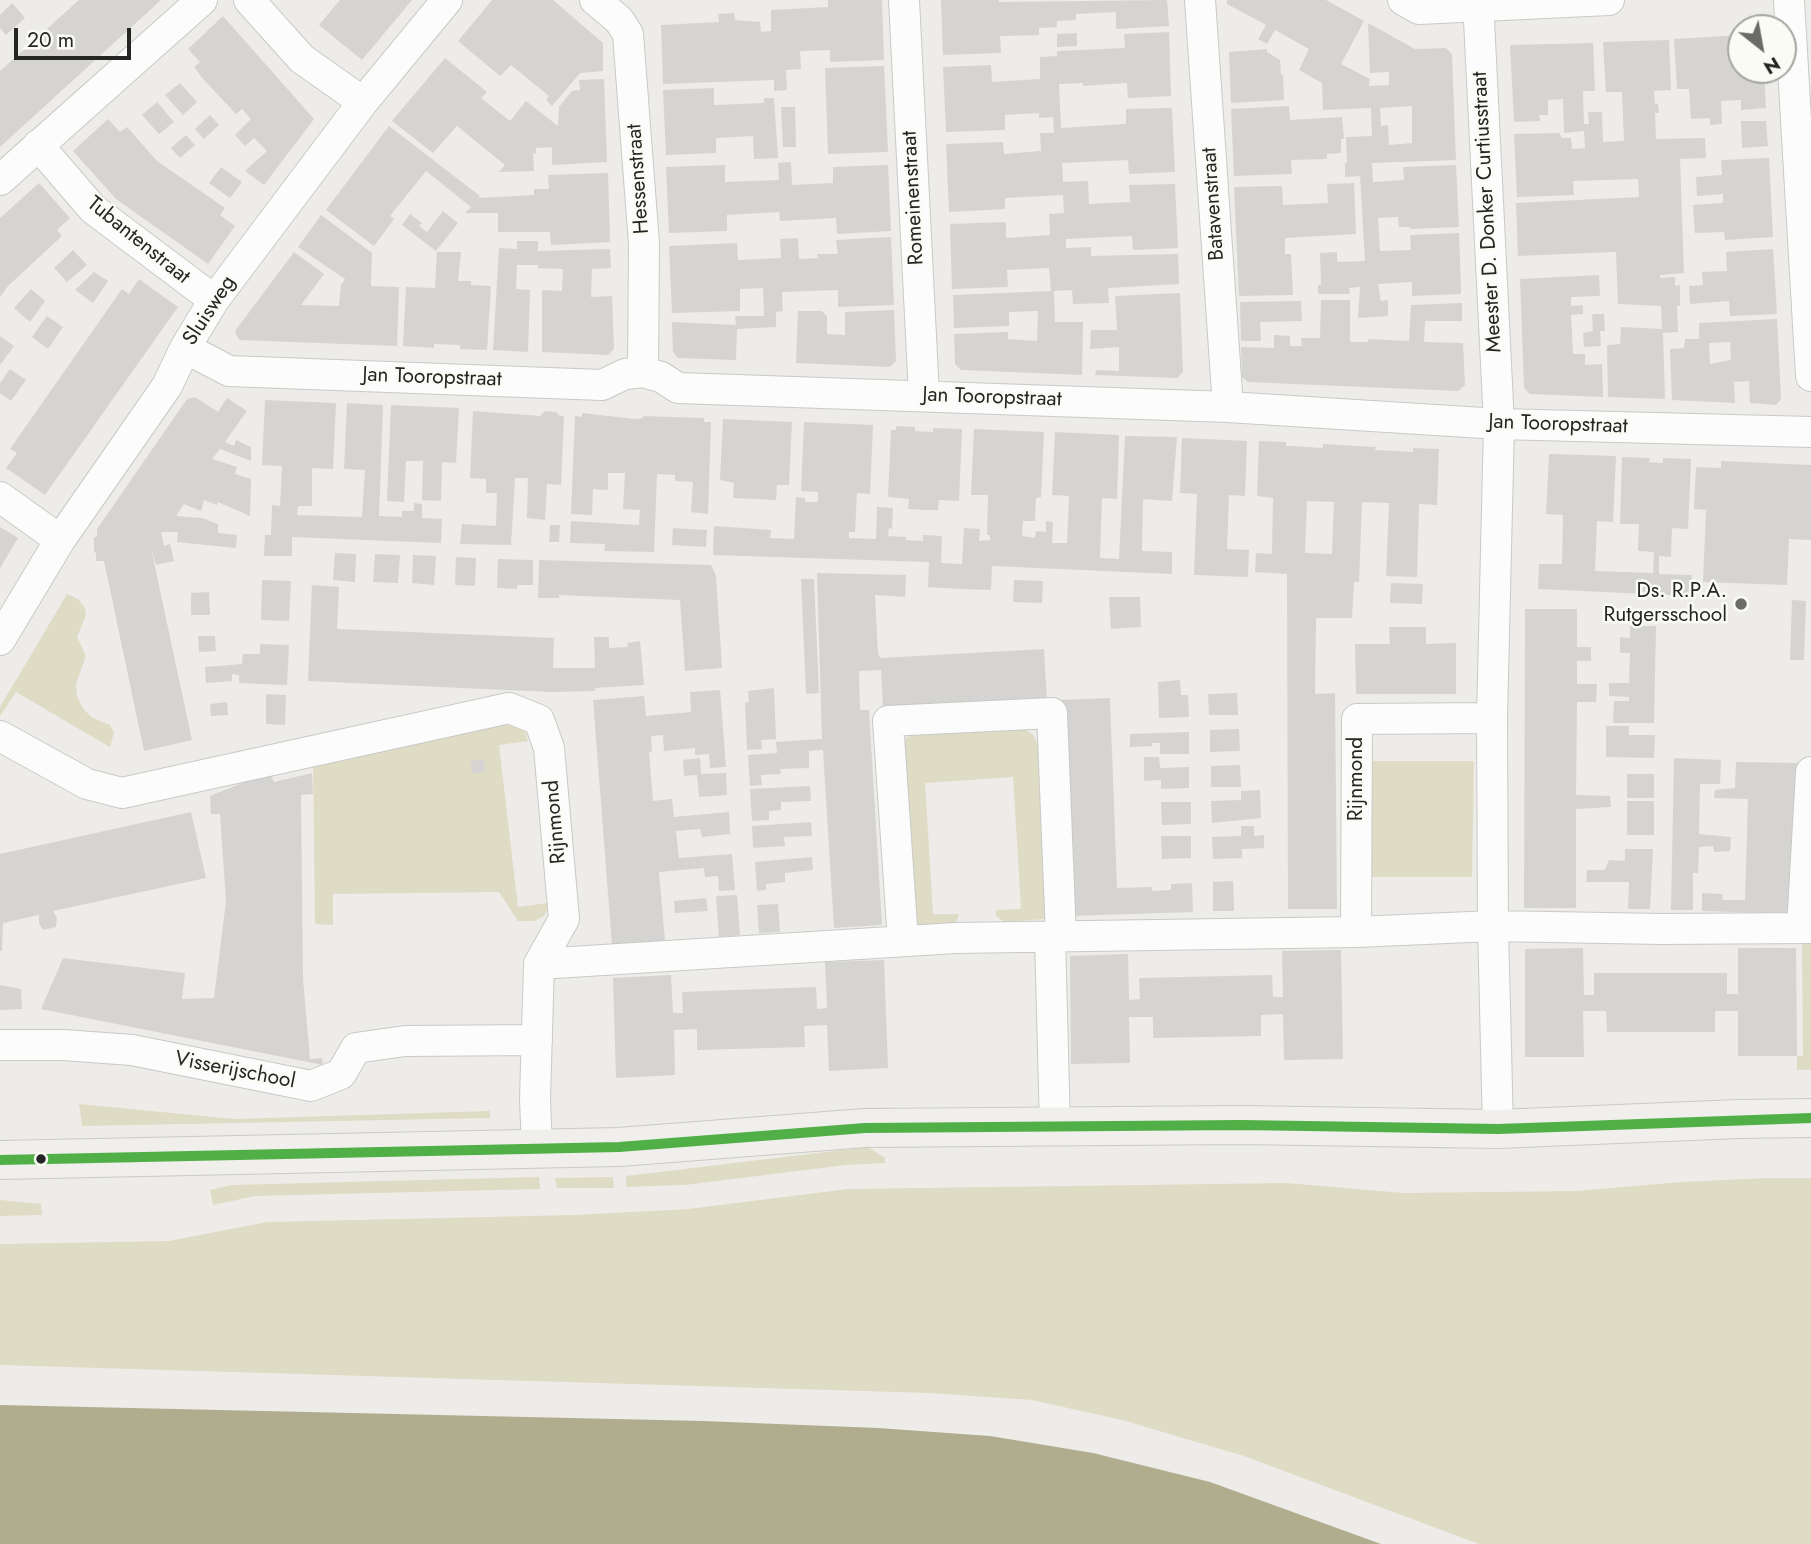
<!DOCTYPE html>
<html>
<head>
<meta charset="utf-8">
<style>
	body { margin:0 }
	#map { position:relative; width:1811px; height:1544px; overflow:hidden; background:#edece8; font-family:Jost,sans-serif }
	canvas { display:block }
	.north { position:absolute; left:1727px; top:14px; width:70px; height:70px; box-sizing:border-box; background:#fbfbf5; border:2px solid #a5a5a1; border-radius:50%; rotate:149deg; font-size:19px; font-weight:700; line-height:28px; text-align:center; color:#252523 }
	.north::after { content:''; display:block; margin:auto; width:24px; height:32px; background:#6b6b68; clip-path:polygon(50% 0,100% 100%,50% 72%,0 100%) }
	.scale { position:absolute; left:14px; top:28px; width:117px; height:32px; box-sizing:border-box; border:4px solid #252523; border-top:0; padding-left:9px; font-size:21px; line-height:24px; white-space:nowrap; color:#252523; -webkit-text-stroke:5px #fbfbf5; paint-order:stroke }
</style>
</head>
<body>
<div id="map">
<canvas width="1811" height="1544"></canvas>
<div class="north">N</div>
<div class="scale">20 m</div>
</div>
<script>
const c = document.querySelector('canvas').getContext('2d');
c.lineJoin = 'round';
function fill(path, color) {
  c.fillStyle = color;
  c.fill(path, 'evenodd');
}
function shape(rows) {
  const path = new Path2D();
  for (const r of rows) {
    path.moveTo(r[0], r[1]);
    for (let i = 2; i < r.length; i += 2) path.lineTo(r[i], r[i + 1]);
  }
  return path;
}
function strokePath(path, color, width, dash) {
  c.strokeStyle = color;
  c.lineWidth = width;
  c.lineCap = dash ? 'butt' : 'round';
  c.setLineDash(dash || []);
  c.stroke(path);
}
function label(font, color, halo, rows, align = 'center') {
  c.font = font + ' Jost,sans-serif';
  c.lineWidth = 5;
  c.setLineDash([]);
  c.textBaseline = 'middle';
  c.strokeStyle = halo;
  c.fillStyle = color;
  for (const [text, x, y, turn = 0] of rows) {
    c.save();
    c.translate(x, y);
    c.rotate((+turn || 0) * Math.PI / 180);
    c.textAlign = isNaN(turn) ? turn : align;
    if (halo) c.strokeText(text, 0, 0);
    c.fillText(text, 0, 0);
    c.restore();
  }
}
const green = shape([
	[67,594,78,599,85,608,86,615,77,637,86,656,76,684,77,697,84,710,93,718,110,725,114,733,110,747,16,692,0,716,0,707],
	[507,719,524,728,528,741,499,745,518,907,547,903,547,910,544,916,534,921,518,921,499,892,333,894,333,925,315,924,313,761],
	[1022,727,1033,735,1039,747,1045,919,1004,922,996,916,996,910,1021,909,1013,777,925,783,933,914,959,914,956,922,951,924,913,928,902,741,914,733],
	[1369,761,1474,761,1472,877,1370,877],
	[1802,943,1811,943,1811,1070,1797,1070,1797,1056,1803,1056],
	[79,1104,234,1119,490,1111,490,1118,82,1126],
	[868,1147,885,1158,885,1163,846,1165,685,1185,626,1187,626,1176],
	[539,1177,540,1189,255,1196,213,1205,210,1190,231,1185],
	[613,1177,614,1188,557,1188,555,1178],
	[1768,1178,1811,1178,1811,1544,1479,1544,1244,1456,1122,1420,1032,1400,929,1393,0,1365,0,1244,169,1241,267,1222,574,1215,688,1209,848,1189,1287,1183,1403,1193,1576,1191,1682,1182],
	[0,1200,41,1204,42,1215,0,1216]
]);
const water = shape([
	[0,1405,703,1421,878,1428,990,1436,1093,1453,1210,1482,1381,1544,0,1544]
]);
const building = shape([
	[79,0,161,0,0,147,0,71],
	[340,0,412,0,362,60,319,25],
	[492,0,553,0,603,43,603,71,580,73,552,106,546,100,549,96,511,65,500,76,458,41],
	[828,0,882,0,884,60,830,62,830,50,800,51,801,69,786,70,787,90,774,91,774,80,663,84,661,25,719,22,718,14,734,13,735,20,760,22,761,32,771,31,771,10,828,7],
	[941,0,999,0,999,2,1167,0,1169,26,1116,29,1116,12,1076,14,1076,20,1057,21,1057,27,1039,28,1039,35,1000,36,1001,53,943,55],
	[1227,0,1326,0,1364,21,1341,64,1370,79,1369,86,1389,85,1389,72,1370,73,1368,23,1415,49,1446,48,1452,54,1456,160,1372,163,1373,182,1404,180,1403,167,1456,165,1459,227,1410,229,1410,227,1399,227,1398,217,1378,218,1379,233,1380,251,1411,250,1410,235,1459,233,1461,294,1412,296,1412,282,1378,284,1381,301,1388,300,1388,316,1358,318,1360,287,1349,288,1350,294,1318,294,1318,285,1321,285,1320,253,1337,252,1337,262,1365,261,1360,176,1345,177,1345,163,1347,162,1346,137,1372,136,1371,108,1323,110,1322,83,1299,70,1309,49,1275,30,1267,44,1258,39,1266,25,1227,4],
	[1412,106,1412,143,1389,145,1388,125,1381,126,1380,108],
	[12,3,25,18,6,35,0,28,0,15],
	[223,16,314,119,264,185,245,171,267,151,254,138,245,146,235,135,251,119,242,109,236,114,203,79,194,67,200,62,188,49],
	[1169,32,1171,96,1128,98,1127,83,1083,86,1083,83,1059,84,1061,128,1126,124,1126,109,1172,108,1175,172,1129,174,1128,160,1062,163,1063,182,1088,181,1089,204,1130,202,1129,185,1175,184,1178,248,1133,250,1132,236,1066,239,1066,248,1091,247,1091,256,1178,254,1179,284,1108,288,1109,303,1073,304,1072,290,1054,291,1055,322,1083,322,1082,375,961,370,955,364,954,334,1008,332,1008,339,1037,341,1038,311,1009,312,1009,326,954,328,953,295,1051,291,1049,268,1007,270,1008,287,952,289,950,224,1006,222,1006,238,1050,235,1049,214,1064,213,1063,195,1005,198,1005,209,949,212,946,144,1003,142,1004,154,1041,151,1040,133,1054,133,1053,117,1039,118,1039,113,1005,115,1005,130,946,132,943,67,991,65,992,82,1040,79,1040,57,1057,56,1057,51,1125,48,1124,34],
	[1077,33,1077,46,1057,47,1057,34],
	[1739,35,1741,35,1741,70,1764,70,1766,108,1741,110,1741,100,1721,101,1722,124,1710,125,1710,118,1691,119,1689,89,1677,89,1674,39],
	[1669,40,1671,90,1654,91,1655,104,1658,104,1659,113,1655,113,1656,139,1705,138,1706,158,1680,159,1684,273,1660,275,1660,278,1675,277,1675,286,1680,285,1680,306,1677,306,1678,332,1663,333,1665,399,1608,397,1607,345,1620,344,1621,327,1662,329,1661,306,1618,304,1616,252,1518,256,1516,203,1639,197,1638,179,1573,181,1574,195,1517,197,1514,134,1559,133,1562,138,1571,138,1572,149,1585,148,1584,131,1564,133,1563,99,1548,100,1548,115,1539,115,1540,121,1514,122,1510,45,1593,43,1595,91,1583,91,1584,124,1589,124,1588,112,1602,112,1603,142,1624,141,1622,92,1606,92,1603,42],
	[1267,49,1267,52,1280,60,1281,75,1283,75,1284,100,1231,103,1229,52],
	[445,58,487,92,481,98,510,121,526,101,558,126,559,107,572,91,580,90,579,80,604,79,607,162,552,165,552,147,536,148,536,154,533,153,534,171,499,172,505,165,457,126,433,153,392,121],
	[884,66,888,152,828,154,825,68],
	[180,83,197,102,183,115,165,95],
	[714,88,714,105,764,103,764,98,774,98,778,158,754,159,753,136,716,138,716,153,666,155,663,90],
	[157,102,174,122,159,134,142,115],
	[1289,106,1290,120,1342,117,1344,139,1341,139,1341,153,1327,154,1327,159,1291,160,1292,174,1234,176,1231,109],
	[781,107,795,107,796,147,783,147],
	[210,115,219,125,204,139,195,129],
	[108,119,120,132,127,127,157,161,225,208,220,215,235,226,208,264,116,199,73,151],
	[1741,121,1766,121,1768,146,1742,148],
	[389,126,480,196,478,198,534,195,534,189,549,189,548,175,608,173,610,242,551,245,550,232,498,232,498,213,465,213,471,207,426,171,390,216,394,219,374,246,326,210],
	[186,135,195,145,180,158,171,148],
	[1769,158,1773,237,1725,240,1724,232,1695,233,1693,205,1723,203,1723,194,1697,196,1696,177,1722,175,1721,160],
	[791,162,792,185,833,183,833,167,888,165,891,231,837,234,836,218,780,221,779,212,727,215,727,231,669,233,666,167,725,165,725,182,779,180,778,163],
	[221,167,242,182,230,198,209,183],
	[39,183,70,218,57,230,62,236,8,286,0,297,0,218],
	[1354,183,1356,234,1285,238,1285,254,1291,254,1293,295,1239,296,1234,187,1282,186,1283,205,1328,203,1327,184],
	[443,211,458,223,436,251,402,225,410,214,422,223,419,226,427,232],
	[321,215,372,253,371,286,399,287,397,346,239,340,235,331,294,252,324,274,301,305,339,306,341,285,345,279,298,247],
	[891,237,894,305,838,307,838,290,782,292,783,311,776,312,776,327,737,329,736,360,678,358,673,352,672,322,736,325,735,316,764,316,763,288,740,289,740,311,672,313,669,246,737,243,738,260,781,258,780,239,798,238,799,259,818,258,817,254,838,254,836,240],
	[517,241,538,241,538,251,610,249,611,268,592,269,591,297,612,296,614,349,608,355,542,352,542,290,562,291,563,269,538,268,538,265,517,265,516,289,530,290,528,352,493,350,499,248,517,249],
	[1773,249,1777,314,1730,316,1729,301,1690,304,1689,286,1703,285,1702,272,1727,271,1726,252],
	[73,250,87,265,67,282,54,268],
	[437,252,461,252,458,281,471,281,471,285,491,286,487,350,460,349,460,345,434,344,434,348,403,346,406,287,435,288],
	[94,272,108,281,93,303,75,290],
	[1599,275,1600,296,1571,297,1571,306,1583,305,1583,314,1571,315,1573,354,1585,354,1585,365,1602,364,1603,397,1530,394,1524,388,1520,279],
	[139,279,178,307,45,495,6,468,17,453,10,449,122,289,129,294],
	[31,289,45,301,30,322,14,308],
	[1180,293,1183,372,1177,378,1095,375,1096,370,1119,371,1119,347,1090,349,1091,330,1117,330,1115,296],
	[1321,300,1350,300,1350,342,1368,342,1368,339,1409,341,1411,305,1462,303,1462,321,1425,321,1424,342,1463,343,1465,385,1458,391,1248,382,1242,377,1241,347,1274,348,1274,335,1290,336,1290,346,1302,346,1301,338,1320,338],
	[1301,301,1302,321,1260,322,1261,341,1241,341,1240,302],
	[894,310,896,361,890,367,796,363,798,311,822,311,827,316,827,334,845,335,845,312],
	[1592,314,1604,314,1605,331,1600,331,1601,346,1584,347,1583,333,1593,331],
	[47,316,63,327,48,349,32,337],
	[1777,319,1781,399,1776,405,1750,403,1749,381,1734,382,1735,403,1672,400,1670,349,1684,348,1685,339,1699,339,1699,323],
	[1730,342,1731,360,1710,364,1709,343],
	[0,336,14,346,0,365],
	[10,369,26,380,11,401,0,393,0,383],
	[195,397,218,412,227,398,247,411,225,442,234,446,236,440,251,447,251,461,220,449,212,459,237,467,235,474,251,479,250,516,218,502,217,505,204,500,201,511,184,504,176,516,202,518,218,524,218,533,237,535,236,548,177,542,178,532,161,532,164,546,170,544,174,561,156,565,151,548,192,740,144,751,104,561,96,561,96,553,94,552,94,538,97,536,97,529,187,399],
	[265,400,336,403,333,469,312,468,312,506,298,506,297,515,362,517,365,470,344,469,347,403,383,405,379,516,402,517,402,511,414,511,414,503,422,504,422,518,442,519,441,543,292,537,292,556,264,556,265,535,271,535,272,505,280,506,282,466,262,465],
	[391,405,459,408,456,463,442,462,441,501,422,500,423,461,406,461,404,502,387,501],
	[473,411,540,416,545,411,556,412,560,416,564,416,561,485,547,484,545,520,527,518,528,478,515,478,511,545,460,544,462,524,496,526,497,493,486,493,486,479,470,478],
	[582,413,635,419,643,418,643,416,704,418,704,422,711,422,708,514,691,512,693,482,675,481,675,475,657,474,654,552,604,551,605,544,570,543,571,521,639,525,640,510,623,509,625,473,608,473,608,490,593,489,592,515,571,514,575,416,582,417],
	[723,419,792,422,789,485,777,485,776,500,733,498,734,483,720,480],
	[804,422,873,425,870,494,857,493,855,532,849,532,849,538,876,539,877,507,893,508,892,529,889,528,888,536,906,537,906,540,923,541,923,535,942,536,941,563,962,564,964,528,980,529,979,541,990,540,990,535,987,535,988,495,971,495,974,429,1044,432,1041,497,1036,498,1035,521,1023,521,1022,536,1035,538,1036,531,1046,532,1046,521,1053,522,1052,543,1067,543,1069,496,1052,495,1055,432,1119,435,1117,499,1102,498,1100,558,1119,559,1125,436,1177,437,1172,501,1143,499,1142,551,1172,552,1172,574,992,566,991,590,959,589,928,587,929,562,713,555,714,526,771,530,770,538,794,539,796,497,805,498,805,502,818,502,818,492,801,491],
	[896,426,915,427,915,431,933,432,933,428,962,429,959,501,939,500,938,510,924,510,908,509,909,499,888,497,891,430,896,430],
	[1182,438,1247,441,1245,496,1229,495,1227,549,1249,550,1248,577,1194,575,1197,494,1180,493],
	[1259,441,1286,442,1286,446,1292,446,1323,448,1323,444,1376,447,1375,450,1413,452,1413,448,1439,449,1437,505,1419,504,1417,577,1386,576,1389,503,1362,502,1359,582,1354,582,1352,618,1316,618,1315,694,1335,693,1337,909,1288,909,1287,574,1255,572,1256,553,1272,554,1273,498,1257,496],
	[1307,501,1334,502,1332,554,1305,553],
	[1549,454,1616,456,1613,522,1597,521,1595,571,1653,573,1654,552,1638,551,1639,524,1620,524,1622,457,1650,458,1649,462,1658,463,1663,463,1663,458,1691,459,1688,529,1672,528,1671,557,1659,556,1659,574,1692,575,1691,596,1538,589,1539,564,1562,564,1563,515,1546,514],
	[1721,461,1811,465,1811,540,1789,539,1787,585,1703,582,1706,510,1694,509,1696,467,1721,468],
	[550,525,560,525,559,542,549,542],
	[0,527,18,538,0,568],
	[673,528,707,530,706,547,672,545],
	[335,553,356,554,355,582,333,580],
	[375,554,400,555,398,583,373,582],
	[413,555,436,556,434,585,412,583],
	[456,557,476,558,475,586,455,585],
	[498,559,533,560,533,585,517,585,517,589,497,588],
	[539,560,711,565,716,576,722,668,685,671,680,600,559,595,559,598,538,598],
	[817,573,906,575,905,597,875,595,878,653,880,658,1044,649,1047,702,883,710,881,670,859,671,860,710,869,710,882,925,834,928,823,750,809,751,809,768,780,769,781,774,761,775,762,785,750,786,748,755,777,753,776,742,822,739],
	[801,579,814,579,819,693,806,694],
	[262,580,291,581,289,621,261,620],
	[1014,580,1043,581,1042,603,1013,602],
	[1391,583,1423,584,1422,604,1390,603],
	[312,585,339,587,337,629,554,638,553,668,595,668,594,637,609,637,609,648,628,647,627,643,640,641,644,685,595,688,595,691,552,692,308,681],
	[209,592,210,615,191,615,191,593],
	[1109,597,1140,597,1141,627,1111,629],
	[1792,600,1806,601,1804,660,1790,660],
	[1525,609,1577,609,1577,647,1591,647,1591,661,1577,661,1577,684,1597,684,1596,702,1577,702,1576,795,1610,796,1611,807,1576,809,1576,908,1524,908],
	[1630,626,1656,626,1654,723,1613,723,1614,701,1629,701,1629,697,1609,696,1609,683,1629,683,1630,653,1620,653,1620,637,1630,638],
	[1389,627,1426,627,1426,644,1456,643,1456,694,1356,694,1355,644,1390,644],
	[198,636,215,636,216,651,199,652],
	[260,644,289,645,287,685,239,683,239,675,232,674,232,681,206,683,205,667,242,664,243,654,260,654],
	[1180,680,1181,695,1188,695,1189,717,1159,718,1158,682],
	[774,688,776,739,761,740,762,749,747,750,745,703,749,702,748,691],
	[720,690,726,767,710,768,709,754,695,755,695,748,664,751,663,735,651,736,652,752,649,752,653,801,672,799,674,817,729,812,730,834,702,837,700,829,676,831,679,858,732,854,735,890,719,891,718,876,705,877,704,868,659,872,665,941,612,945,593,700,644,696,646,716,691,712,690,692],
	[1237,693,1238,715,1209,715,1208,694],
	[266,694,286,695,285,725,266,724],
	[1110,698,1117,888,1152,887,1152,891,1171,890,1171,884,1192,883,1193,912,1069,916,1061,700],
	[227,702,228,715,211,716,210,704],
	[1606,726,1629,726,1629,735,1655,735,1654,758,1606,757],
	[1239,729,1240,751,1210,752,1210,730],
	[1189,732,1189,754,1160,754,1160,743,1152,743,1152,746,1130,747,1130,734],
	[1144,757,1159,757,1160,768,1189,767,1189,788,1161,789,1161,780,1144,781],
	[700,758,701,774,726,773,727,795,699,797,697,775,684,776,683,760],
	[1674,758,1721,760,1720,784,1700,784,1699,834,1731,837,1730,851,1714,852,1713,846,1699,847,1698,873,1693,873,1693,910,1671,910],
	[484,759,485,772,472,773,471,760],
	[1736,762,1801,763,1796,914,1702,911,1702,893,1722,894,1723,900,1745,900,1748,799,1714,798,1715,790,1735,788],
	[1240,765,1241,787,1211,787,1211,766],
	[270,772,274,782,312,773,313,794,301,795,303,979,310,1059,322,1058,323,1065,41,1009,63,958,185,973,182,999,214,998,226,901,220,814,211,814,210,796],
	[1627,774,1654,774,1654,798,1627,798],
	[810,786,811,801,781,802,781,810,769,811,769,820,752,821,750,789],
	[1260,790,1261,818,1212,823,1211,801,1241,800,1241,791],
	[1627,801,1654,801,1654,835,1627,835],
	[1161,802,1191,802,1191,824,1162,825],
	[191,812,206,878,53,911,57,918,56,927,43,930,39,923,39,915,3,923,2,951,0,951,0,854],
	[811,822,812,836,784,837,785,846,753,848,752,826],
	[1241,826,1254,826,1254,836,1264,835,1264,848,1242,849,1242,858,1213,859,1212,837,1241,836],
	[1161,836,1191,836,1191,858,1162,859],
	[1625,849,1653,849,1650,909,1628,909,1629,882,1586,882,1587,870,1605,870,1609,860,1625,861],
	[812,857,813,870,785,873,785,882,766,884,766,890,757,891,755,862],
	[1233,881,1234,911,1213,911,1213,882],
	[737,895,740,935,719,937,716,896],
	[706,898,708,911,675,913,674,901],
	[778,904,780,932,759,933,757,905],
	[1583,948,1584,995,1594,995,1594,973,1727,973,1727,994,1738,994,1738,948,1796,948,1797,1056,1738,1056,1738,1011,1715,1011,1715,1032,1607,1032,1606,1011,1583,1011,1584,1057,1525,1057,1525,949],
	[1341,950,1343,1059,1284,1060,1283,1014,1261,1015,1261,1036,1153,1038,1153,1017,1129,1017,1130,1063,1071,1064,1070,956,1128,954,1129,1000,1140,999,1139,978,1272,975,1273,997,1283,997,1282,951],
	[884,960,888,1068,829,1071,827,1025,804,1026,805,1047,697,1050,697,1029,674,1030,675,1075,616,1078,613,978,671,975,673,1013,683,1013,682,992,816,987,817,1009,827,1008,825,962],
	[0,985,21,989,22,1009,0,1010]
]);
const street = shape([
	[249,0,302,59,363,102],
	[595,0,619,20,628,34,644,244,643,372],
	[904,0,924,395],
	[1200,0,1228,407],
	[1403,0,1419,9,1609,0],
	[1478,0,1499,424,1492,718,1493,926,1498,1129],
	[1789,0,1811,376],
	[38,145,93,209,214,300],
	[0,180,202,0],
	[185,348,229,371,602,385,625,374,643,372,661,377,678,388,1228,407,1499,424,1811,432],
	[0,497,60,540],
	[0,640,60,540,167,386,185,348,214,300,363,102,447,0],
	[0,736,87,784,122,793,509,708,539,720,549,748,564,919,539,964,535,1099,537,1148],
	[1802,928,1811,772],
	[1356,932,1357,719,1492,718],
	[1050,937,1055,1127],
	[903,941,888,721,1052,713,1061,937],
	[539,964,955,938,1356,932,1493,926,1662,929,1811,928],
	[0,1045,63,1045,132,1050,311,1086,341,1074,356,1048,405,1041,537,1040]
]);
const secondary = shape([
	[0,1160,619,1147,865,1128,1241,1125,1498,1129,1738,1119,1811,1118]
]);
const bus1 = shape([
	[0,1160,619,1147,865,1128,1241,1125,1498,1129,1811,1118]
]);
const markers = [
	[1741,604,7,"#6b6b68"],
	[41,1159,6,"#252523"]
];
const streetNames = [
	["Hessenstraat",639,179,-94],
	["Romeinenstraat",914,198,-93],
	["Batavenstraat",1214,204,-94],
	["Meester D. Donker Curtiusstraat",1488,212,-93],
	["Tubantenstraat",138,241,39],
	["Sluisweg",210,311,-57],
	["Jan Tooropstraat",432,378,2],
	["Jan Tooropstraat",992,398,2],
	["Jan Tooropstraat",1558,425,2],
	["Rijnmond",1357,779,-90],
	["Rijnmond",556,822,-95],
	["Visserijschool",235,1071,11]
];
const poiNames = [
	["Ds. R.P.A.",1727,592],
	["Rutgersschool",1727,616]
];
fill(green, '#dedcc4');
fill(water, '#b0ad8f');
fill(building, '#d5d4d3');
strokePath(street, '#c9c9c6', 32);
strokePath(secondary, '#c9c9c6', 40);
strokePath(street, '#fcfcfc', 30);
strokePath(secondary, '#f0efeb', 38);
strokePath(bus1, '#50af46', 10);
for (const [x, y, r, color] of markers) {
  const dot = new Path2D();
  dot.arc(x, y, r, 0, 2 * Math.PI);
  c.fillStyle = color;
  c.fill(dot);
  strokePath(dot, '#fbfbf5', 2.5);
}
label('21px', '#252523', '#fbfbf5', streetNames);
label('21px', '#252523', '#fbfbf5', poiNames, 'right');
</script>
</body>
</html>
